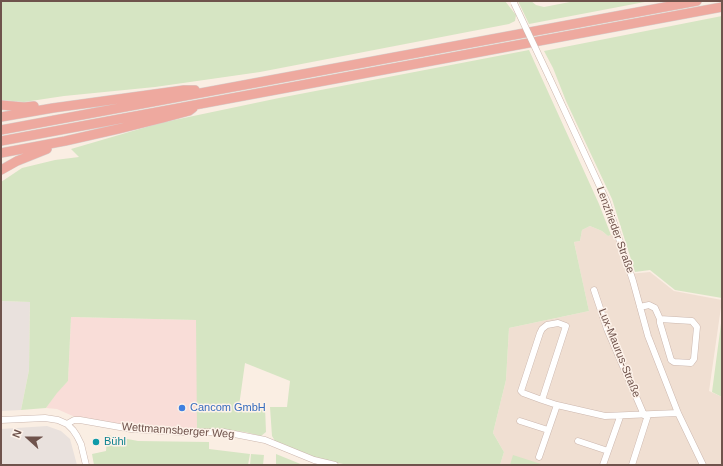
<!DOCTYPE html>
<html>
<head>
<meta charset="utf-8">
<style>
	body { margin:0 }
	#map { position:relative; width:723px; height:466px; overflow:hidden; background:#faeee3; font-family:Arial,sans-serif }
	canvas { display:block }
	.frame { position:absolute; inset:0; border:2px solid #6f534c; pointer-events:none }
	.north { position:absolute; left:8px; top:418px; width:40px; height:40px; -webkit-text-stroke:3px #fdf2e9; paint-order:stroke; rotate:291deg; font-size:11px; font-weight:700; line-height:16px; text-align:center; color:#6f534c }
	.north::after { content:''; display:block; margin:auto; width:14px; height:18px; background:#6f534c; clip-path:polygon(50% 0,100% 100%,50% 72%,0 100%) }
</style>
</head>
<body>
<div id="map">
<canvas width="723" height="466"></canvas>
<div class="frame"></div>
<div class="north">N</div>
</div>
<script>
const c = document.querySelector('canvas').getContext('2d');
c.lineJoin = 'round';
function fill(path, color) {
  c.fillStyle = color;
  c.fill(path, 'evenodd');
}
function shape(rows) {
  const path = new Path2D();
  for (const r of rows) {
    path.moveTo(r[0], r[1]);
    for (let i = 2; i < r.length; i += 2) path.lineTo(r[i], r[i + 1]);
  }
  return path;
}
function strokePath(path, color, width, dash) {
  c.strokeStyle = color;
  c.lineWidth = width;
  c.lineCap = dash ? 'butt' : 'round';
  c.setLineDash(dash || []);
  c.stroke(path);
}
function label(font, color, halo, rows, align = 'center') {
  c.font = font + ' Arial,sans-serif';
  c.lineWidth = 3;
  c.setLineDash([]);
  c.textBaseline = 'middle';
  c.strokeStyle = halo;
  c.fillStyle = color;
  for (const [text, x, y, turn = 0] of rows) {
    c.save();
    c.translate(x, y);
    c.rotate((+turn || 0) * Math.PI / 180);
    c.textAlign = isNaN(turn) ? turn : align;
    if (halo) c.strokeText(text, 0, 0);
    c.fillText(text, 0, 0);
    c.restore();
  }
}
const residential = shape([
	[590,226,602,231,608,236,614,234,628,274,650,272,674,291,722,300,709,391,722,397,722,465,500,465,504,452,493,433,506,380,509,328,589,311,574,242,580,241,582,230]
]);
const commercial = shape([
	[71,317,197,320,197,430,131,427,79,417,75,417,57,409,46,408,57,392,68,381]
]);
const industrial = shape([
	[1,301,30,302,29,370,21,410,1,411],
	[47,426,61,431,70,439,77,465,1,465,1,429]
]);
const green = shape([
	[1,1,505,1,516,15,515,21,509,24,260,72,155,87,64,96,24,102,1,100],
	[518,1,531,1,536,5,544,7,575,1,650,1,529,24],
	[722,16,722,298,675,290,650,270,635,272,612,199,566,101,553,68,544,51],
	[529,50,599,204,611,235,608,236,602,231,590,226,582,230,580,241,574,242,589,311,509,328,506,380,493,433,504,452,500,465,348,465,315,458,275,441,272,436,270,407,287,407,290,381,245,363,239,406,265,407,266,432,261,436,245,432,224,430,197,430,196,320,71,317,68,381,57,393,46,408,21,410,29,370,30,302,1,301,1,182,22,168,55,160,79,157,71,149,160,123,279,98],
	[722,316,722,397,712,392],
	[107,435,138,441,209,442,209,449,250,454,248,465,94,465,92,454,106,451],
	[251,454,264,455,263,465,250,465],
	[276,454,303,465,276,465],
	[513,455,541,464,540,465,510,465]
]);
const minor = shape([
	[550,79,607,202,633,281,648,336,678,413,703,465],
	[594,290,607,329,644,415],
	[640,307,649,305,655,308,660,319,692,321,697,327,694,359,691,363,674,362,671,360,660,323,660,319],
	[542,400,566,326,558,323,547,325,542,329,540,333,522,388,521,391,523,393,542,400,557,405,605,416,678,413],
	[1,420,45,418,58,420,67,424,73,430,77,436,81,444,86,465],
	[520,421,548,430],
	[67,424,74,420,80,420,131,429,180,432,224,432,265,440,314,460,335,465],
	[578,441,608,451],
	[539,457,557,405],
	[603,465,620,417],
	[632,465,648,415]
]);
const highway = shape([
	[1,105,24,107,34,106],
	[1,117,53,108,184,90,195,90],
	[1,130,697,1],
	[1,141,722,7],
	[1,153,65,141,118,129,163,118,189,111,193,108],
	[1,170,17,161,47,149]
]);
const minorBridge = shape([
	[514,3,550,79]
]);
const markers = [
	[182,408,4,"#3f7fe0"],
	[96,442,4,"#0f9aa8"]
];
const streetNames = [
	["Lenzfrieder Straße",615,230,70],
	["Lux-Maurus-Straße",619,353,68],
	["Wettmannsberger Weg",178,431,4]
];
const shopNames = [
	["Cancom GmbH",190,408]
];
const cultureNames = [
	["Bühl",104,442]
];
fill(residential, '#f0dfd2');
fill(commercial, '#f9ddd8');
fill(industrial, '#e9e1dd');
fill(green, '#d6e5c3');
strokePath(minor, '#ccb7ae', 7);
strokePath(highway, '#d7cfcd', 10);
strokePath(minor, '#fff', 6);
strokePath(highway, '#eea99f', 9);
strokePath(minorBridge, '#ccb7ae', 7, []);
strokePath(minorBridge, '#fff', 6);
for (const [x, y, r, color] of markers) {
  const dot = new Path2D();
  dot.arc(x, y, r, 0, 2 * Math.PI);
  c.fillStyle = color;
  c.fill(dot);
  strokePath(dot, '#fdf2e9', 1.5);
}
label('11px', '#6f534c', '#fdf2e9', streetNames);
label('11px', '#366cbe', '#fdf2e9', shopNames, 'left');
label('11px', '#0d838f', '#fdf2e9', cultureNames, 'left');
</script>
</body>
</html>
